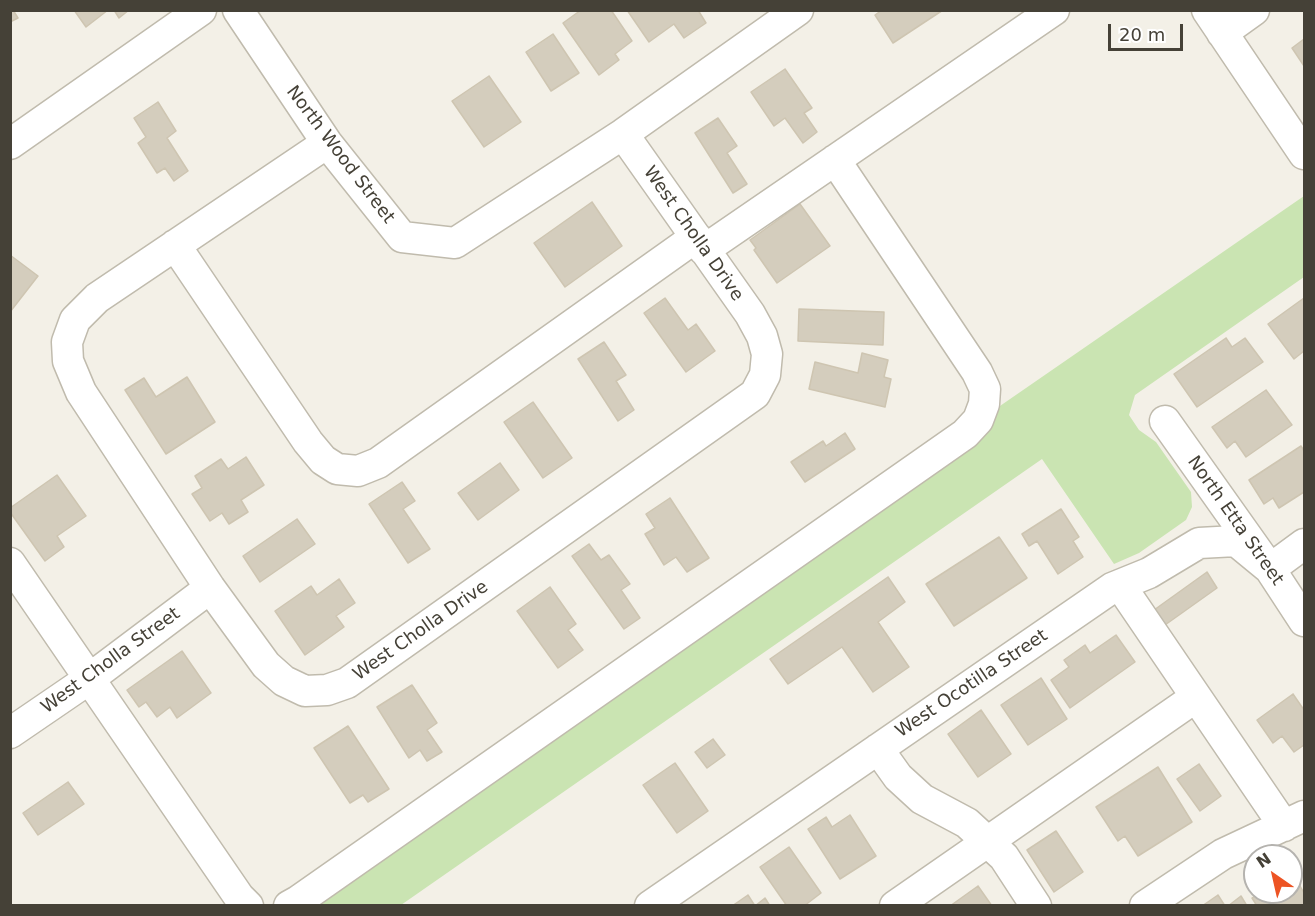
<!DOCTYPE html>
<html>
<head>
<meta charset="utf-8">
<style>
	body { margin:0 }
	#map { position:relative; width:1315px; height:916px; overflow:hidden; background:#f3f0e7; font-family:"DejaVu Sans",sans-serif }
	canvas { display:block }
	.frame { position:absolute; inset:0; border:12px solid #454137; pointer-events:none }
	.north { position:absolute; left:1243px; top:844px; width:60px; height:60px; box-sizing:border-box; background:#fff; border:2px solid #b5b3af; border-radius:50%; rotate:326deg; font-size:16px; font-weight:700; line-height:24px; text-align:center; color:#454137 }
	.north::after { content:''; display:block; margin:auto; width:21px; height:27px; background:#ed5424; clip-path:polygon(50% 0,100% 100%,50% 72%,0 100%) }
	.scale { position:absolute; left:1108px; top:24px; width:75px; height:27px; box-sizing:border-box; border:3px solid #454137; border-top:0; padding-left:8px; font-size:18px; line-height:21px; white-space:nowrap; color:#454137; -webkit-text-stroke:4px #fff; paint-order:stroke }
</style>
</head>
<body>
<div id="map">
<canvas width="1315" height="916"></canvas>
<div class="frame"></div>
<div class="north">N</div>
<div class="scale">20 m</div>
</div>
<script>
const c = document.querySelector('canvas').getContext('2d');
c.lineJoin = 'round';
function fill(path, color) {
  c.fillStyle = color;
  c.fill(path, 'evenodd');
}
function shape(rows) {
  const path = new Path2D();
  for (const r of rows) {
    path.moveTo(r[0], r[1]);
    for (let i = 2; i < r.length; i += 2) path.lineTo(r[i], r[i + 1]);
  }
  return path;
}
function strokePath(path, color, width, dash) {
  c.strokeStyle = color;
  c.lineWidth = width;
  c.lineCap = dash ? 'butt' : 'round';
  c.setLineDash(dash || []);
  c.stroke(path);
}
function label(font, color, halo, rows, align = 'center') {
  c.font = font + ' "DejaVu Sans",sans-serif';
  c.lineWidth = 4.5;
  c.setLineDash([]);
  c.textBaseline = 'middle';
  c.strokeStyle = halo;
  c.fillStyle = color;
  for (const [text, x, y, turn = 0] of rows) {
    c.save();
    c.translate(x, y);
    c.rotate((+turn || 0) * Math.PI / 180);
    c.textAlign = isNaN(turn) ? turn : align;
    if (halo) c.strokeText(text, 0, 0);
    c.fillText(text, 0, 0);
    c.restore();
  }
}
const green = shape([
	[1304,196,1304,277,1135,395,1129,415,1139,430,1156,442,1191,492,1192,507,1186,520,1139,553,1114,564,1042,459,401,905,276,906]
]);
const building = shape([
	[10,10,13,10,18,18,10,22,10,10],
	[74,10,108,10,86,27,74,10],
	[114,10,129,10,119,18,114,10],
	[581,10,611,10,632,41,615,54,619,60,599,75,563,23,581,10],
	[627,10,698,10,706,23,684,38,674,24,649,42,627,10],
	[882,10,943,10,893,43,875,15,882,10],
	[553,34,579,73,551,91,526,52,553,34],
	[1304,39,1304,66,1292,48,1304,39],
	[785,69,812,108,804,113,817,132,803,143,785,118,774,126,751,92,785,69],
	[489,76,521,122,484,147,452,101,489,76],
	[158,102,176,131,167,138,188,171,174,181,165,168,157,173,138,143,146,137,134,118,158,102],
	[718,118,737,146,727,153,747,184,733,193,695,133,718,118],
	[592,202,622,246,565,287,534,243,592,202],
	[800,204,830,246,777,283,754,250,756,248,750,240,800,204],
	[10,255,38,276,10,312,10,255],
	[665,298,688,330,696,324,715,351,686,372,644,313,665,298],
	[1304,298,1304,351,1294,359,1268,324,1304,298],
	[799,309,884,312,883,345,798,341,799,309],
	[1226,338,1232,347,1245,338,1263,362,1197,407,1174,374,1226,338],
	[604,342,626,375,616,381,634,410,618,421,578,359,604,342],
	[862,353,888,360,884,377,891,379,885,407,809,389,815,362,858,373,862,353],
	[187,377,215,422,166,454,125,390,144,378,156,397,187,377],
	[1266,390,1292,425,1246,457,1235,441,1227,448,1212,427,1266,390],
	[533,402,572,458,543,478,504,422,533,402],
	[845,433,855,449,805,482,791,462,823,441,826,446,845,433],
	[1301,446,1304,451,1304,492,1279,508,1273,498,1264,504,1249,480,1301,446],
	[246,457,264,485,241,500,248,512,229,524,222,513,210,521,192,494,202,488,195,476,221,459,228,469,246,457],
	[500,463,519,490,478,520,458,493,500,463],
	[57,475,86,516,57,536,64,547,45,561,10,512,10,508,57,475],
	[402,482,415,501,403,509,430,549,408,563,369,504,402,482],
	[670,498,709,558,687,572,676,557,664,565,645,534,655,528,646,514,670,498],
	[1061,509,1079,537,1073,541,1083,557,1058,574,1037,541,1029,546,1022,534,1061,509],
	[297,519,315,544,260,582,243,556,297,519],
	[999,537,1027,578,954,626,926,584,999,537],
	[589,544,601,560,609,555,630,584,621,590,640,618,624,629,572,556,589,544],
	[1207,572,1217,588,1165,625,1154,610,1207,572],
	[888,577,905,602,878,622,909,667,873,692,842,647,788,684,770,659,888,577],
	[339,579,355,603,336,616,344,627,305,655,275,611,311,586,317,595,339,579],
	[550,587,576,624,568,630,583,650,558,668,517,611,550,587],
	[1116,635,1135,662,1070,708,1051,680,1069,667,1064,660,1085,645,1090,653,1116,635],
	[182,651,211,693,177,718,170,707,157,717,146,702,139,707,127,690,182,651],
	[1041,678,1067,719,1028,745,1001,705,1041,678],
	[412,685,437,723,427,730,442,752,427,761,420,750,409,758,377,707,412,685],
	[1293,694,1304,710,1304,745,1294,752,1282,736,1273,743,1257,720,1293,694],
	[981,710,1011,754,978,777,948,734,981,710],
	[348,726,389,789,368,802,363,795,350,803,314,748,348,726],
	[713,739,725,755,707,768,695,752,713,739],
	[675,763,708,811,677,833,643,785,675,763],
	[1199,764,1221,796,1200,811,1177,779,1199,764],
	[1158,767,1192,822,1138,856,1125,836,1118,841,1096,807,1158,767],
	[68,782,84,804,38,835,23,813,68,782],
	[850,815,876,856,840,879,808,829,826,817,832,827,850,815],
	[1056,831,1083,872,1054,892,1027,850,1056,831],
	[789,847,821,893,804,906,787,906,760,867,789,847],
	[1296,879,1304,893,1304,906,1257,906,1252,898,1261,892,1291,892,1291,882,1296,879],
	[978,886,992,906,950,906,978,886],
	[748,895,755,906,732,906,748,895],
	[1218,895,1225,906,1202,906,1218,895],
	[1241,896,1247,906,1228,906,1241,896],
	[765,898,770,906,755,906,765,898]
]);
const minor = shape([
	[238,10,327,143,402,237,455,243,623,134,798,10],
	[1207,10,1304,154],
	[1222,33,1254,10],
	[327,143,97,298,75,320,67,342,68,361,81,392,210,588,266,665,284,681,305,691,327,690,347,683,755,394,765,375,767,354,762,336,750,314,623,134],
	[10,144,201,10],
	[175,245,308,442,323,460,337,469,358,471,378,463,696,237],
	[704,250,1054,10],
	[1165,421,1270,569,1304,621],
	[10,563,239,897,248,906],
	[1120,585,1284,826],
	[10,733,89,679,210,588],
	[878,749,898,777,922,799,967,823,1004,857,1036,906],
	[289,906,298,901,965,434,978,420,984,404,985,389,977,372,835,160],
	[650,906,1112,588,1149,573,1199,543,1236,541,1270,569,1304,544],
	[895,906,1196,697],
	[1145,906,1223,854,1304,816]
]);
const streetNames = [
	["North Wood Street",340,155,53],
	["West Cholla Drive",693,234,55],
	["North Etta Street",1235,521,55],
	["West Cholla Drive",421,631,-35],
	["West Cholla Street",111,661,-36],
	["West Ocotilla Street",972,684,-34]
];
fill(green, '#cae4b2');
fill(building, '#d4cdbd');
strokePath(building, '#cec5b1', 1.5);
strokePath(minor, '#c0bbad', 33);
strokePath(minor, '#fff', 30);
label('18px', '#454137', '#fff', streetNames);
</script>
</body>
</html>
